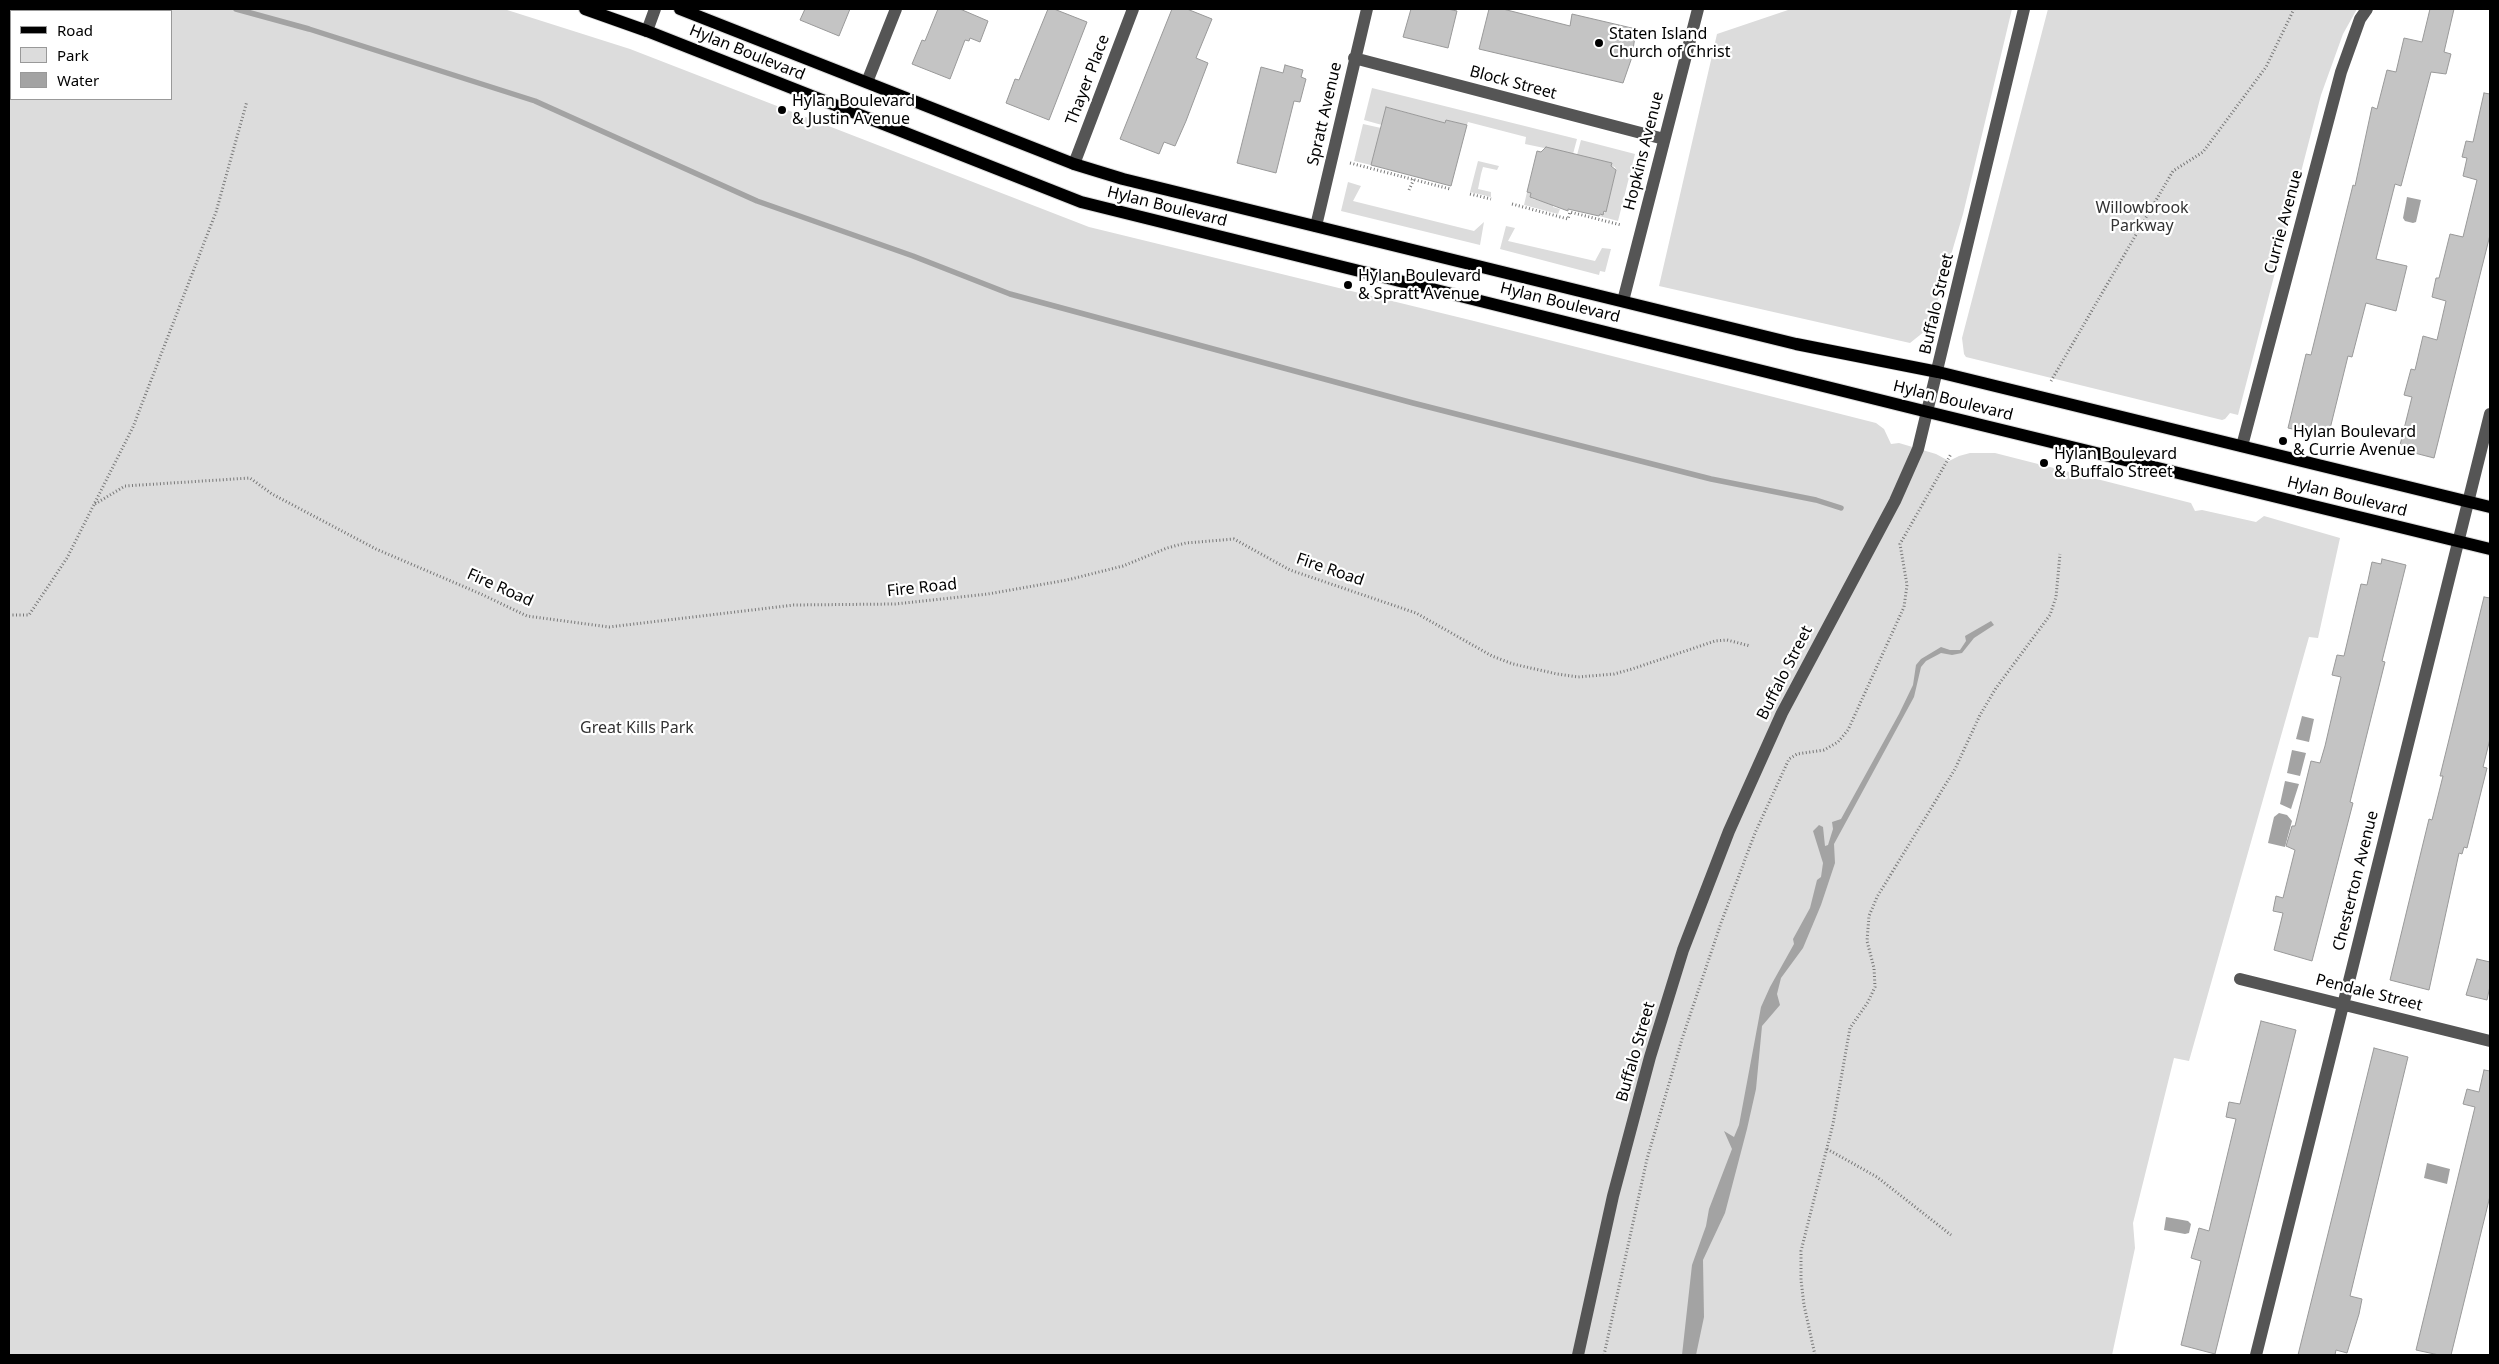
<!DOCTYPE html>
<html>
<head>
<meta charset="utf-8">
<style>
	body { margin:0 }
	#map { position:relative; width:2499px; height:1364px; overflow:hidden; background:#fff; font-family:"Noto Sans",sans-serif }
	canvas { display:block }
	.frame { position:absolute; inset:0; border:10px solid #000; pointer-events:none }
	.legend { position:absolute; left:10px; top:10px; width:162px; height:90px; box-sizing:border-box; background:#fff; border:1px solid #999; margin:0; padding:6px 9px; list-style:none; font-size:15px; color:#000 }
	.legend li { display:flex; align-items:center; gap:10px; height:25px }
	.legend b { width:25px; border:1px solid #999 }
</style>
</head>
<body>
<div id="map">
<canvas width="2499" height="1364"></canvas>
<div class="frame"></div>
<ul class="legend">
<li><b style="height:6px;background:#000"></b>Road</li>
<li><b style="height:14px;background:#dcdcdc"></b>Park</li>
<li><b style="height:14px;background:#a3a3a3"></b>Water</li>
</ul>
</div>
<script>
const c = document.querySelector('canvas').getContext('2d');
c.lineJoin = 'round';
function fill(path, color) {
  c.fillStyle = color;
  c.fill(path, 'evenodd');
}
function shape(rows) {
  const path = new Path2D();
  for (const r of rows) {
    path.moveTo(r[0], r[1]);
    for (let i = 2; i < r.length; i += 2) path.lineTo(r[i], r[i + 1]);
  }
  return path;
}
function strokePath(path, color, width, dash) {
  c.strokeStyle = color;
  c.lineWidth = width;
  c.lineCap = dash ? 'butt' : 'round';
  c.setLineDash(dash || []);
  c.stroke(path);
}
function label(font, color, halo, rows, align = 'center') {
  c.font = font + ' "Noto Sans",sans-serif';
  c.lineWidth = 4.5;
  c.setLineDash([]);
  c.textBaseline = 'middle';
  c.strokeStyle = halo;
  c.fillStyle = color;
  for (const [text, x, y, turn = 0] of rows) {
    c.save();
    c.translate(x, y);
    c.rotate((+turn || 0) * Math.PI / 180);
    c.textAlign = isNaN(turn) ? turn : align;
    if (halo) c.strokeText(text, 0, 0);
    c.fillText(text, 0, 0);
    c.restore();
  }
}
const green = shape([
	[9,9,504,9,630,49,1089,227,1474,321,1876,423,1884,429,1891,444,1899,443,1936,454,1949,461,1959,456,1970,453,1995,453,2191,503,2195,511,2202,510,2256,522,2264,516,2340,538,2318,638,2309,637,2189,1061,2174,1058,2133,1223,2135,1248,2112,1355,9,1355],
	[11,11,171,11,171,99,11,99],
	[1791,9,2012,9,1963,214,1930,327,1910,343,1659,286,1717,34],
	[2048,9,2357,9,2343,34,2321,95,2238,415,2230,413,2225,419,2222,420,1966,357,1964,354,1962,338],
	[1372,88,1577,139,1573,154,1525,144,1526,137,1468,122,1467,125,1446,120,1445,123,1387,107,1382,125,1364,120],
	[1363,124,1381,128,1371,165,1354,161],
	[1581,140,1635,154,1618,221,1599,216,1606,212,1616,170,1615,167,1611,166,1612,163,1577,155],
	[1478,161,1499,166,1497,170,1483,167,1481,174,1478,189,1491,192,1491,197,1470,192],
	[1348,182,1361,186,1353,201,1474,231,1484,222,1480,245,1341,211],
	[1527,192,1531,193,1530,196,1533,199,1553,204,1553,207,1560,209,1558,214,1524,205],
	[1506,226,1515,228,1508,241,1595,261,1602,248,1611,249,1605,272,1600,271,1599,275,1500,249]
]);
const water = shape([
	[2407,197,2421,200,2416,222,2413,223,2405,221,2403,218],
	[1991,621,1994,625,1974,638,1962,653,1952,655,1941,653,1926,661,1921,667,1914,697,1834,844,1835,863,1821,905,1803,948,1781,978,1777,994,1780,1005,1762,1026,1756,1089,1747,1129,1725,1213,1703,1260,1704,1317,1696,1355,1682,1355,1692,1265,1706,1226,1709,1209,1732,1149,1724,1131,1734,1137,1739,1125,1761,1007,1770,987,1794,944,1793,939,1810,908,1817,880,1821,877,1823,863,1813,831,1819,825,1823,827,1825,846,1828,845,1833,829,1832,822,1841,819,1899,714,1913,685,1916,665,1921,659,1941,647,1950,650,1960,650,1966,641,1965,636],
	[2302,716,2314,719,2309,742,2296,739],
	[2292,750,2306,753,2300,776,2287,773],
	[2285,781,2299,784,2291,809,2280,804],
	[2279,813,2287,815,2292,821,2285,847,2268,843,2274,817],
	[2427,1163,2450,1169,2447,1184,2424,1178],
	[2166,1217,2188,1221,2191,1224,2189,1233,2185,1234,2164,1230]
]);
const stream = shape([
	[236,9,309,29,535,101,757,201,913,256,1010,294,1413,403,1711,479,1816,500,1841,508]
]);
const building = shape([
	[805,9,850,9,839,36,800,20,805,9],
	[938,9,960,9,988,21,980,42,970,38,969,41,965,40,950,79,912,64,922,40,925,41,938,9],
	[1048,9,1054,9,1087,22,1049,120,1006,103,1015,79,1019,80,1048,9],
	[1172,9,1187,9,1212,19,1196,58,1208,63,1186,121,1175,146,1164,142,1159,154,1120,139,1172,9],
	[1411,9,1448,9,1457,11,1448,48,1403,37,1411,9],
	[1489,9,1503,9,1570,26,1572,14,1636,29,1632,57,1623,83,1479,49,1489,9],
	[2430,9,2454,9,2444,52,2451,54,2446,74,2431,72,2401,186,2395,184,2376,259,2407,266,2396,311,2366,303,2352,357,2348,356,2328,437,2288,428,2306,354,2311,355,2353,185,2355,186,2372,107,2377,109,2387,70,2396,72,2404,38,2422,42,2430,9],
	[1285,65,1303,70,1301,77,1306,79,1300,102,1294,101,1276,173,1237,163,1261,67,1283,73,1285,65],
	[2484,93,2490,94,2490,235,2434,458,2399,449,2412,397,2404,395,2411,369,2415,370,2423,336,2437,340,2446,301,2432,297,2436,278,2439,278,2450,234,2463,237,2477,180,2463,176,2467,158,2462,157,2466,141,2473,142,2484,93],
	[1386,107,1445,123,1446,120,1467,125,1451,186,1371,165,1386,107],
	[1546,147,1612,163,1611,166,1616,170,1606,212,1604,211,1603,215,1600,214,1599,216,1568,209,1568,211,1530,197,1531,193,1527,192,1537,151,1541,152,1546,147],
	[2382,559,2406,565,2382,661,2385,662,2350,802,2353,803,2312,961,2274,950,2283,913,2273,911,2276,896,2283,898,2295,850,2286,846,2292,826,2295,826,2311,761,2320,763,2325,746,2341,677,2332,675,2337,655,2344,656,2361,584,2367,585,2372,562,2381,564,2382,559],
	[2484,597,2490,598,2490,739,2483,767,2487,768,2467,848,2464,847,2462,854,2459,853,2429,990,2390,980,2429,819,2432,820,2443,776,2440,776,2484,597],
	[2477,959,2490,962,2490,986,2487,1000,2466,995,2477,959],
	[2261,1021,2296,1030,2215,1354,2181,1345,2201,1261,2191,1258,2199,1228,2209,1231,2236,1119,2226,1117,2229,1102,2240,1104,2261,1021],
	[2374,1048,2408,1057,2350,1296,2362,1299,2359,1314,2347,1353,2336,1350,2335,1355,2298,1355,2374,1048],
	[2484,1070,2490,1071,2490,1196,2451,1355,2439,1355,2416,1350,2475,1107,2463,1104,2467,1089,2479,1092,2484,1070]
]);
const path = shape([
	[1350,163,1450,189],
	[1409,190,1414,179],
	[1470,194,1491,199],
	[1512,204,1568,219,1570,212,1621,225],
	[2051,381,2173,171,2203,152,2266,67,2294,9],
	[95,504,125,486,250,478,272,494,376,549,481,594,527,616,609,627,794,605,895,604,988,594,1067,580,1123,566,1167,548,1186,543,1234,539,1290,570,1416,613,1492,656,1513,664,1557,674,1578,677,1614,674,1632,669,1715,641,1727,640,1750,646],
	[9,615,29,615,67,558,133,427,216,212,247,101],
	[1827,1149,1877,1177,1951,1235],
	[1604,1355,1647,1159,1682,1039,1721,923,1755,833,1789,759,1797,754,1824,750,1838,742,1848,730,1904,607,1907,585,1900,544,1951,454],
	[1815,1355,1804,1305,1801,1280,1801,1251,1833,1124,1850,1028,1868,1002,1875,987,1874,968,1867,941,1869,916,1877,897,1955,769,1980,715,1996,688,2050,615,2056,597,2060,554]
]);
const minor = shape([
	[647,31,655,9],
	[1354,58,1664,139],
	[867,82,896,9],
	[1074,164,1133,9],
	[1316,226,1367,9],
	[1623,301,1698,9],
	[2242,446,2341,72,2360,19,2367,9],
	[2240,979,2490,1041],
	[1578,1355,1613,1196,1650,1057,1683,950,1729,831,1782,713,1895,501,1918,449,2024,9],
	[2256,1355,2490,414]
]);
const major = shape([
	[585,9,647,31,1081,202,1928,412,2490,549],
	[680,9,1074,164,1123,179,1796,344,1938,372,2490,507]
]);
const markers = [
	[1599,43,5,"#000"],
	[782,110,5,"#000"],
	[1348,285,5,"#000"],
	[2283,441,5,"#000"],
	[2044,463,5,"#000"]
];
const poiNames = [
	["Staten Island",1609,34],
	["Church of Christ",1609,52],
	["Hylan Boulevard",792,101],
	["& Justin Avenue",792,119],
	["Hylan Boulevard",1358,276],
	["& Spratt Avenue",1358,294],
	["Hylan Boulevard",2293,432],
	["& Currie Avenue",2293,450],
	["Hylan Boulevard",2054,454],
	["& Buffalo Street",2054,472]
];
const streetNames = [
	["Hylan Boulevard",747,53,22],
	["Thayer Place",1088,80,-69],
	["Block Street",1513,83,15],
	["Spratt Avenue",1325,114,-77],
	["Hopkins Avenue",1644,151,-76],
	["Hylan Boulevard",1167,207,14],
	["Currie Avenue",2284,222,-75],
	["Hylan Boulevard",1560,303,14],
	["Buffalo Street",1937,304,-77],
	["Hylan Boulevard",1953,401,14],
	["Hylan Boulevard",2347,497,14],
	["Fire Road",1330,570,19],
	["Fire Road",500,588,24],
	["Fire Road",922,588,-6],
	["Buffalo Street",1785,673,-63],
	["Chesterton Avenue",2356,881,-76],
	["Pendale Street",2369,993,14],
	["Buffalo Street",1636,1052,-74]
];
const parkNames = [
	["Willowbrook",2142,208],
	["Parkway",2142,226],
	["Great Kills Park",637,728]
];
fill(green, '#dcdcdc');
fill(water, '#a3a3a3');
strokePath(stream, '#a3a3a3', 5.5);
fill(building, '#c4c4c4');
strokePath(building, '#999', 1);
strokePath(major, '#dbdbdb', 14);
strokePath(path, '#777', 3, [1, 2.5]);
strokePath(minor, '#555', 12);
strokePath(major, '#000', 12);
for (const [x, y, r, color] of markers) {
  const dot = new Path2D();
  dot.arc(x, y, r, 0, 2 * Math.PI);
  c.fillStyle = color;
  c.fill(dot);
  strokePath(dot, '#fff', 2);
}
label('16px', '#000', '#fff', poiNames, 'left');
label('16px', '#000', '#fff', streetNames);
label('16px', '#333', '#fff', parkNames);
</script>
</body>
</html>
